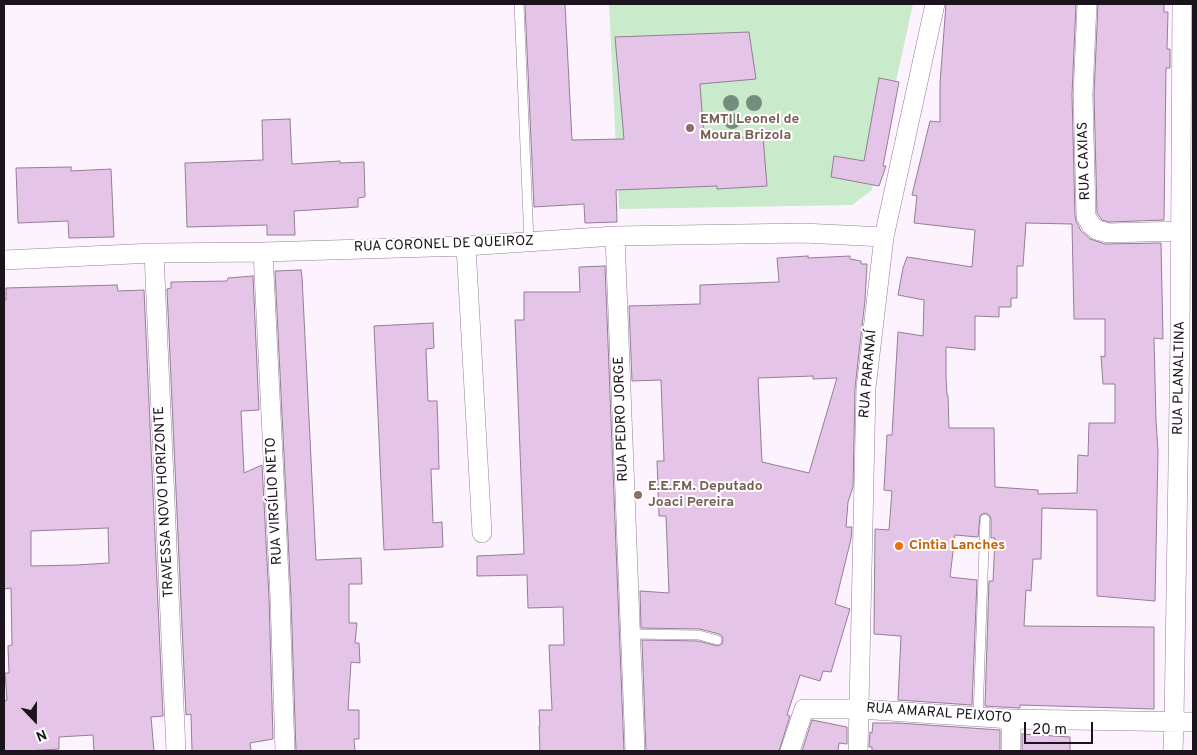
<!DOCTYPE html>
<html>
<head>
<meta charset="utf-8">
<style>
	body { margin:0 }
	#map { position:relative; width:1197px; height:755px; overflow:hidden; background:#fcf3fe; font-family:Overpass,sans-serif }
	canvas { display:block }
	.frame { position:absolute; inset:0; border:5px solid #1c141d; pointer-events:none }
	.north { position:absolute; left:10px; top:695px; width:50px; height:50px; -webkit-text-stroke:4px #fff; paint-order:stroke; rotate:158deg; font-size:14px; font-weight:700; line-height:20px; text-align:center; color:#1c141d }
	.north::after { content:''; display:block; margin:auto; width:18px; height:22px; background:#1c141d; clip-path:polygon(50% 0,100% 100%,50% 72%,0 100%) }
	.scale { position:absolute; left:1024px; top:722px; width:69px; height:22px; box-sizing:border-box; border:2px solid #1c141d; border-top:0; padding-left:6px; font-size:15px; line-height:18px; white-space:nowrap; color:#1c141d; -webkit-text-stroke:4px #fff; paint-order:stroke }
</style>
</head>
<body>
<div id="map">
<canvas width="1197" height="755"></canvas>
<div class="frame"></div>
<div class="north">N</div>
<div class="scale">20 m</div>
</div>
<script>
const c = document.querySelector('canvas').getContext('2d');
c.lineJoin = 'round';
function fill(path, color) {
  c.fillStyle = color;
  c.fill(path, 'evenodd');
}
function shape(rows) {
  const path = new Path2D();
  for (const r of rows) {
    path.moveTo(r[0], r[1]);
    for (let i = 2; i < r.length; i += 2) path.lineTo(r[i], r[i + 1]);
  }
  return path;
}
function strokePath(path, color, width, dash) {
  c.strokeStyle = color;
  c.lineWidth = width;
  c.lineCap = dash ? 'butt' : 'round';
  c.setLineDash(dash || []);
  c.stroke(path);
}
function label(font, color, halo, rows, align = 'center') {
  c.font = font + ' Overpass,sans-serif';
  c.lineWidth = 4;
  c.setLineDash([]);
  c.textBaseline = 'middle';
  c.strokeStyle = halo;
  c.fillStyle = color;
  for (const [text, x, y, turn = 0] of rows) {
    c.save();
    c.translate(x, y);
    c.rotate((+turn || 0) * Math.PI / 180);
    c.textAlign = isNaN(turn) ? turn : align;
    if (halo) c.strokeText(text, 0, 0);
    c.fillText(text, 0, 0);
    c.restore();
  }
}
const green = shape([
	[609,4,913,4,872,190,852,205,619,209]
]);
const building = shape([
	[525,4,565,4,572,140,624,139,615,37,749,32,756,79,700,84,704,139,763,137,767,186,717,189,717,186,616,190,617,222,585,223,584,204,534,207,525,4],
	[946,4,1076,4,1072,94,1075,216,1076,221,1081,231,1090,239,1105,244,1161,243,1163,339,1154,338,1156,420,1158,451,1155,601,1097,596,1097,510,1042,508,1041,559,1033,559,1031,591,1026,590,1024,626,1154,627,1154,709,1020,705,1020,708,985,706,989,581,993,581,995,538,991,538,991,519,990,516,986,513,982,514,980,516,978,537,955,535,950,577,977,580,972,705,898,700,901,636,874,634,875,529,889,530,892,491,884,490,887,435,892,435,898,332,923,336,924,300,898,295,903,268,907,257,972,267,975,230,914,223,917,196,912,195,930,121,940,122,940,83,946,4],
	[1026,223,1072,224,1074,319,1105,319,1105,357,1101,356,1103,384,1115,384,1115,423,1089,423,1088,456,1078,455,1077,493,1038,494,1038,490,995,487,994,428,949,428,948,395,947,395,946,377,946,347,975,350,975,316,999,317,999,307,1011,307,1011,298,1017,298,1017,266,1023,266,1026,223],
	[1098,4,1164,4,1164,12,1168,12,1167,49,1170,49,1170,68,1166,68,1164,220,1109,222,1102,220,1097,213,1094,94,1098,4],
	[879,78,899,82,883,166,886,166,879,186,831,177,834,156,864,161,879,78],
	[290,119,292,164,340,161,340,163,364,162,365,197,358,198,358,207,294,211,295,235,267,235,267,225,187,227,185,163,263,160,262,120,290,119],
	[71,167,71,171,111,169,114,237,69,238,68,221,18,223,16,168,71,167],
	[808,256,808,258,850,256,850,259,861,261,861,264,867,264,865,300,855,388,853,487,848,502,846,527,852,527,851,539,835,604,850,609,831,672,823,671,820,681,800,675,787,715,790,716,779,751,646,751,642,640,698,641,718,646,722,644,723,639,722,636,719,634,700,629,641,628,640,591,669,593,666,516,659,516,657,461,664,461,661,380,632,381,629,306,700,304,700,285,779,282,777,258,808,256],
	[813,376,813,379,837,378,809,473,762,462,758,378,813,376],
	[605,266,624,751,540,751,539,726,540,726,539,710,552,710,549,645,564,645,563,607,528,608,527,575,477,576,477,556,524,554,515,320,524,320,524,292,580,292,579,267,605,266],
	[301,270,302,277,316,560,361,558,362,584,349,584,349,623,357,623,355,643,359,643,360,663,351,662,348,710,359,710,359,739,354,739,355,751,296,751,291,598,275,271,301,270],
	[253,276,259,410,241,411,244,473,262,465,269,598,273,739,250,743,251,751,192,751,191,714,186,715,167,289,171,288,171,282,227,281,228,278,253,276],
	[117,285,118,291,144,290,163,716,151,717,154,751,94,751,93,735,59,737,59,749,27,751,4,751,4,701,7,700,5,673,9,673,8,646,12,645,11,588,4,589,4,300,6,300,6,288,117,285],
	[108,528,109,563,76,565,31,566,31,531,108,528],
	[433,323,434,348,426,349,428,401,437,401,438,430,439,469,431,469,433,523,442,522,443,547,384,550,374,326,433,323],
	[812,720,847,727,847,744,839,743,838,751,802,751,812,720],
	[873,723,898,723,1000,730,1000,751,872,751,872,747,869,747,870,732,872,733,873,723],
	[1022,734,1070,737,1070,751,1022,751,1022,734]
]);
const service = shape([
	[519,4,529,242],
	[631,634,699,635,717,640],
	[978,717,985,519]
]);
const minor = shape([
	[1087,4,1083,94,1086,216,1091,225,1097,230,1108,233,1181,231],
	[615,236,635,751],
	[466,246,482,533],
	[263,252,280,598,285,751],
	[154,253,176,751],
	[4,260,154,253,263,252,466,246,615,236,803,233,884,237],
	[790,751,804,709,859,709,1011,719,1193,722],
	[858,751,866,388,884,237,935,4],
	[1011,751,1011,719],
	[1173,751,1174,722,1180,337,1182,4]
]);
const trees = [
	[731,103],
	[754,103],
	[732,121]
];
const markers = [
	[690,128,5,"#8d6e63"],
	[638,495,5,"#8d6e63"],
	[899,546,5,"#e8710a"]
];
const educationNames = [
	["EMTI Leonel de",700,120],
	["Moura Brizola",700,136],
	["E.E.F.M. Deputado",648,487],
	["Joaci Pereira",648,503]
];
const streetNames = [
	["RUA CAXIAS",1085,161,-92],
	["RUA CORONEL DE QUEIROZ",444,245,-2],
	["RUA PARANAÍ",869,374,-85],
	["RUA PLANALTINA",1180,378,-89],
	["RUA PEDRO JORGE",622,419,-92],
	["RUA VIRGÍLIO NETO",275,501,-93],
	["TRAVESSA NOVO HORIZONTE",165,502,-93],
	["RUA AMARAL PEIXOTO",939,714,4]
];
const foodNames = [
	["Cintia Lanches",909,546]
];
fill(green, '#c9ebcc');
fill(building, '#e5c5e7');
strokePath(building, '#947d95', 1);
strokePath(service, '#958099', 10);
strokePath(minor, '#958099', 20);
strokePath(service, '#fff', 9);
strokePath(minor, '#fff', 19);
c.fillStyle = '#738e7c';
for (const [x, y] of trees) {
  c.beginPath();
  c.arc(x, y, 8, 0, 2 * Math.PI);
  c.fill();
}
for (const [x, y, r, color] of markers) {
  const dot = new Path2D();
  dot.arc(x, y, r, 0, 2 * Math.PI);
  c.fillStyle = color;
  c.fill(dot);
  strokePath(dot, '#fff', 2);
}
label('bold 14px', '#785e54', '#fff', educationNames, 'left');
label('14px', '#1c141d', '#fff', streetNames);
label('bold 14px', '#c56008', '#fff', foodNames, 'left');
</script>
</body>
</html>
